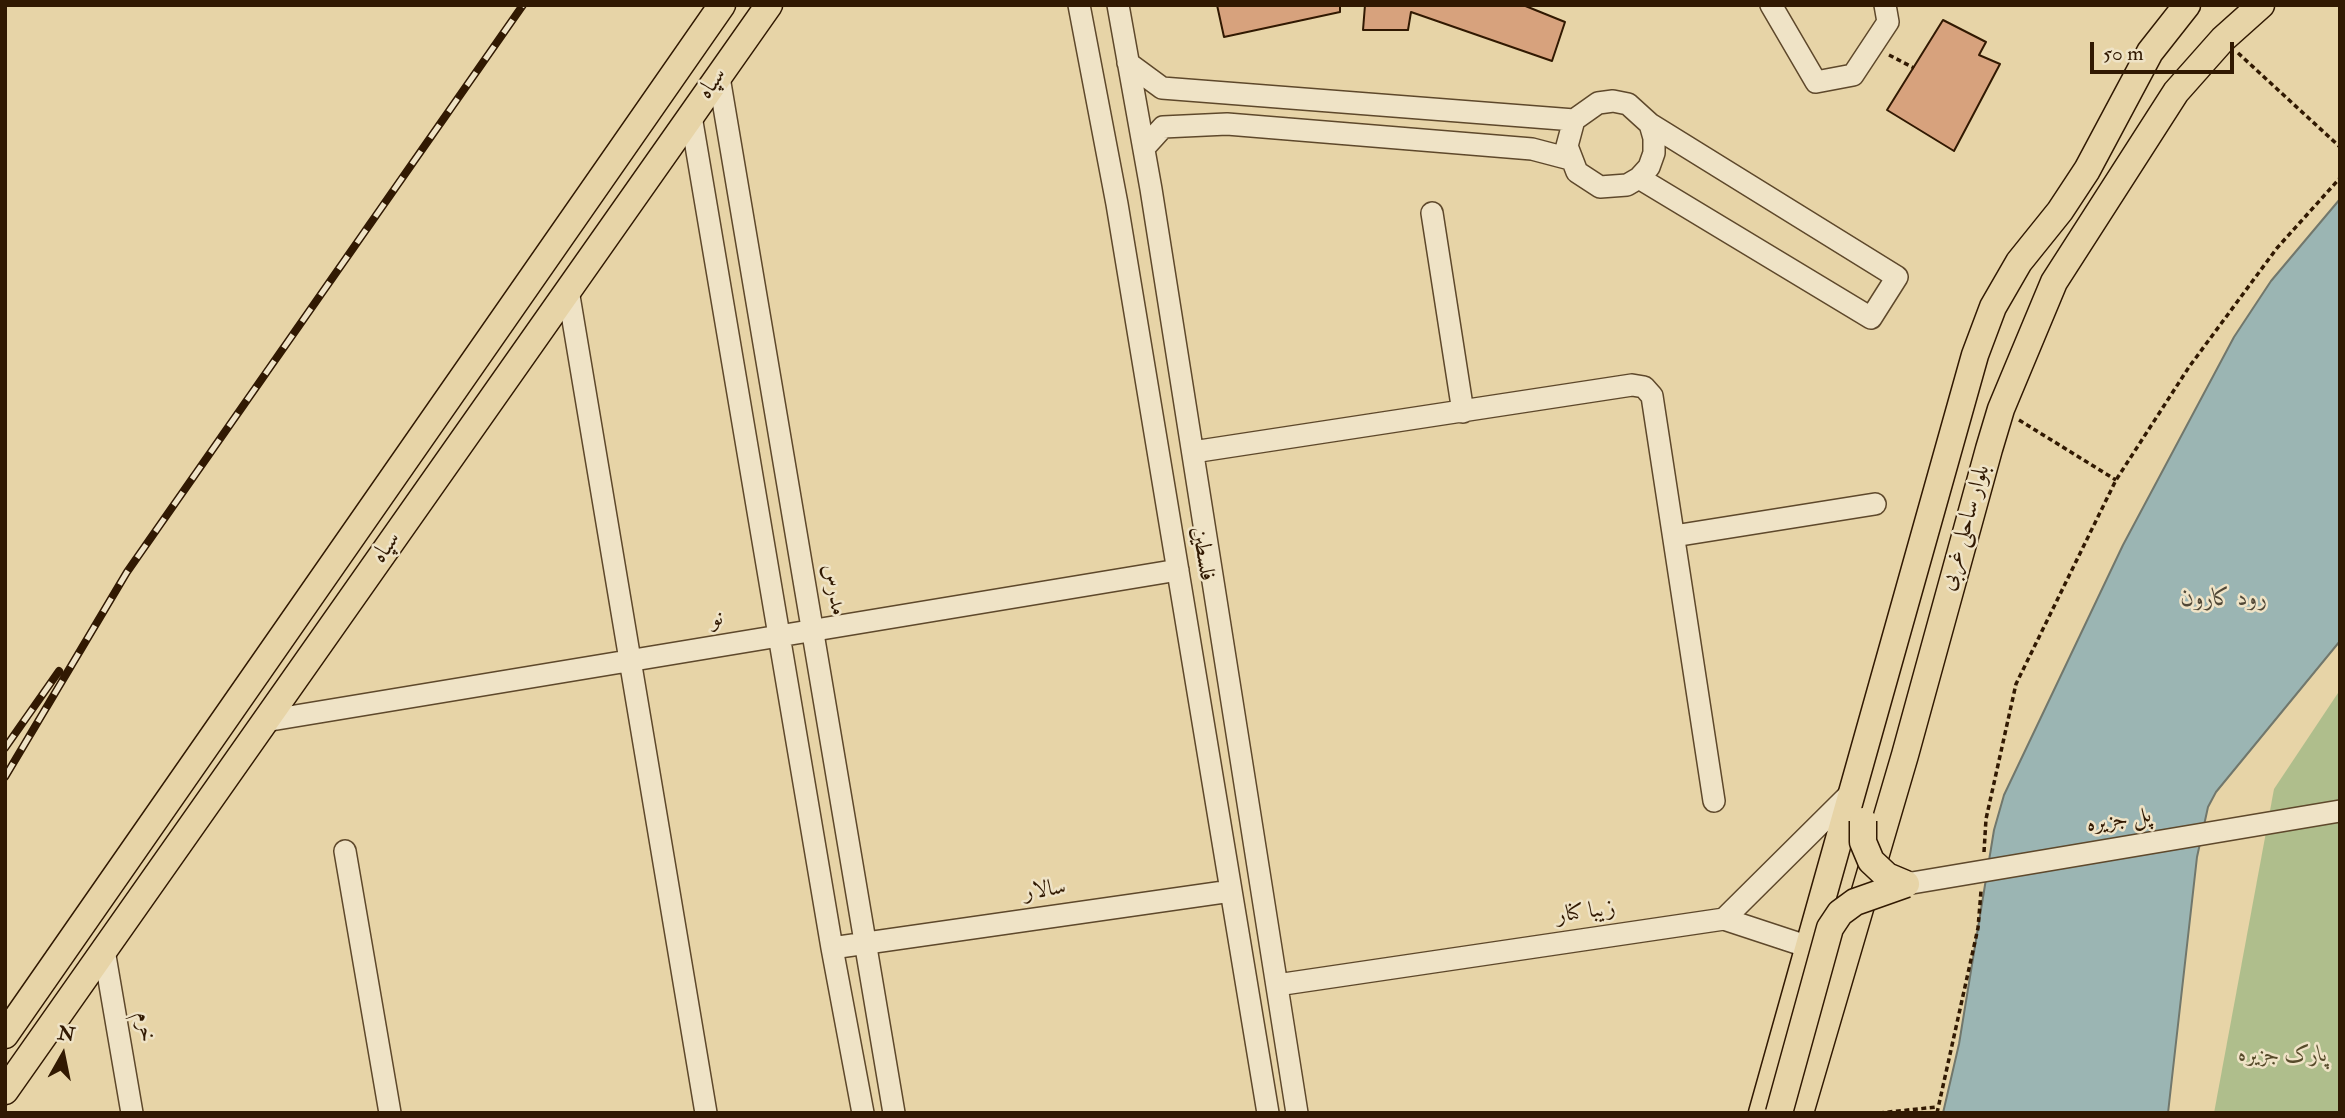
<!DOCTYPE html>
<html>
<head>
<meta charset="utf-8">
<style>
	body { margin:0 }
	#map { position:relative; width:2345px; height:1118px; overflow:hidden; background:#e7d4a7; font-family:"IM FELL Double Pica",serif }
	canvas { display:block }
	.frame { position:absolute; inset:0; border:7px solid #311902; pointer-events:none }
	.north { position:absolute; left:28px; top:1020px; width:70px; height:70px; -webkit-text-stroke:5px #efe3c6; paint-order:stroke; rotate:9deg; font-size:19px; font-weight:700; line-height:28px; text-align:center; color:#311902 }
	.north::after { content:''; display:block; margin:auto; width:24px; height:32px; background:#311902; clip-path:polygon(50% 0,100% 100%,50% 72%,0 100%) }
	.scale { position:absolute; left:2090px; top:42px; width:144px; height:32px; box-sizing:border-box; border:4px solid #311902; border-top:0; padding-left:9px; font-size:21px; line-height:24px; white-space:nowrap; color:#311902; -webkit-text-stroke:5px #efe3c6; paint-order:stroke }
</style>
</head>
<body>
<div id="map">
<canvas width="2345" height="1118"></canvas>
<div class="frame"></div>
<div class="north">N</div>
<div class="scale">50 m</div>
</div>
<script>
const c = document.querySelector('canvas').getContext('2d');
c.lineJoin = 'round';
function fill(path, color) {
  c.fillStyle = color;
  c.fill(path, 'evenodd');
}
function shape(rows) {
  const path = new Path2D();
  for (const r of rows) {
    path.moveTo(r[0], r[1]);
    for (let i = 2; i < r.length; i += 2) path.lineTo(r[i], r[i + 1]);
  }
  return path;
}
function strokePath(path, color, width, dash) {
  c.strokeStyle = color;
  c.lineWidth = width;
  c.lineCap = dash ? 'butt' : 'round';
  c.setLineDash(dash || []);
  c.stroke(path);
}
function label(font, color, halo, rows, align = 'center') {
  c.font = font + ' "IM FELL Double Pica",Amiri,serif';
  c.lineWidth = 5;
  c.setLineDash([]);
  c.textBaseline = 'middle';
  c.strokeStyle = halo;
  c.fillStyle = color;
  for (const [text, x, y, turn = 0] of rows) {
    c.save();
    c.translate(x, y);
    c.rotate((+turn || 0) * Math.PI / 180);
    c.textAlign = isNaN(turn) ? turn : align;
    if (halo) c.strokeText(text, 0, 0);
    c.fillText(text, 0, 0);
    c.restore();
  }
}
const green = shape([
	[2340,690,2340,1113,2214,1113,2274,789]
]);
const water = shape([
	[2340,199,2340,641,2216,792,2208,807,2197,857,2168,1113,1943,1113,1959,1044,1994,830,2004,795,2123,545,2234,337,2271,281,2340,199]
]);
const building = shape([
	[1217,5,1340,5,1340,12,1224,37,1217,5],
	[1365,5,1523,5,1565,22,1552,61,1411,12,1408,30,1363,30,1365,5],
	[1943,20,1986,42,1979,55,2000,64,1954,151,1887,110,1943,20]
]);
const path = shape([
	[2238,53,2340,147],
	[1889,55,1914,68],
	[2019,420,2116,480],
	[1984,852,1986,819,2016,684,2116,480,2189,367,2277,248,2340,178],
	[1879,1113,1937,1107],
	[1937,1113,1978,928,1981,891]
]);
const minor = shape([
	[1079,5,1117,204,1268,1113],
	[1118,5,1151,189,1297,1113],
	[1771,5,1816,82,1853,75,1888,22,1885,5],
	[1128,63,1162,88,1574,120],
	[719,77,894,1113],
	[691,116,832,948,863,1113],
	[1144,148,1163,127,1227,124,1532,149,1570,159],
	[1639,178,1871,318,1897,277,1650,124,1628,104,1613,101,1598,103,1574,120,1567,146,1577,172,1600,187,1627,185,1639,178,1649,167,1654,153,1654,138,1650,124],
	[1432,213,1463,412],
	[568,290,706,1113],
	[1193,452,1632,385,1644,387,1652,396,1714,801],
	[1674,536,1875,504],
	[265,721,1178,570],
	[345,851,390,1113],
	[1724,919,1809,947],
	[832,948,1231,891],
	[104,950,132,1113],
	[1277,985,1724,919,1852,792]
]);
const major = shape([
	[5,1035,722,5],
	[5,1091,769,5],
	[1762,1113,1975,355,1993,307,2019,262,2060,211,2087,170,2150,52,2187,5],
	[1800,1113,1905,755,1989,449,2001,409,2054,282,2176,92,2223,39,2261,5]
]);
const rail = shape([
	[5,748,59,671],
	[5,777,127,572,523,5]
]);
const minorBridge = shape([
	[1906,884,2340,811]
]);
const majorBridge = shape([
	[1863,821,1863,842,1871,861,1887,876,1906,884],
	[1779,1113,1830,928,1840,913,1855,902,1906,884]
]);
const streetNames = [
	["سپاه",713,84,-55],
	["بلوار ساحلی غربی",1966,528,-74],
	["سپاه",387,548,-55],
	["فلسطین",1202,554,81],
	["مدرس",833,590,80],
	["نو",717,620,-9],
	["پل جزیره",2119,821,-9],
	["سالار",1045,891,-8],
	["زیبا کنار",1586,913,-8],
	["خرم",144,1027,80]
];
const parkNames = [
	["پارک جزیره",2283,1056]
];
const waterNames = [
	["رود کارون",2224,600]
];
fill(green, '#afbe8c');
fill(water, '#9bb5b3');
strokePath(water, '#71776c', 2);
fill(building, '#d7a27d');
strokePath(building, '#311902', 2);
strokePath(minor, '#5e482b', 24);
strokePath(major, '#311902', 29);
strokePath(path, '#311902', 3.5, [5, 3.5]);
strokePath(minor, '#efe3c6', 21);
strokePath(major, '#e7d4a7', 26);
strokePath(rail, '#311902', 8);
strokePath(rail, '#efe3c6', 5, [16]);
strokePath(minorBridge, '#5e482b', 24, []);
strokePath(majorBridge, '#311902', 29, []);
strokePath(minorBridge, '#efe3c6', 21);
strokePath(majorBridge, '#e7d4a7', 26);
label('23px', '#311902', '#efe3c6', streetNames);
label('italic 23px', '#574b2b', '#efe3c6', parkNames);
label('italic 24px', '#514837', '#efe3c6', waterNames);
</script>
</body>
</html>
